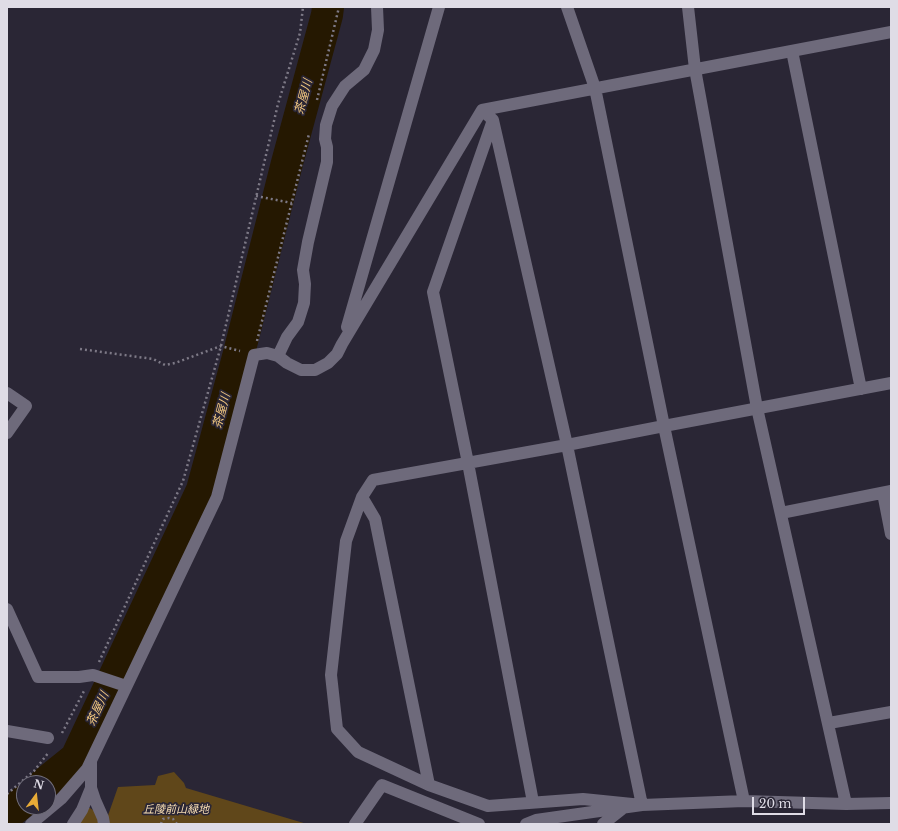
<!DOCTYPE html>
<html>
<head>
<meta charset="utf-8">
<style>
	body { margin:0 }
	#map { position:relative; width:898px; height:831px; overflow:hidden; background:#2a2635; font-family:"Libre Baskerville",serif }
	canvas { display:block }
	.frame { position:absolute; inset:0; border:8px solid #dfdce6; pointer-events:none }
	.north { position:absolute; left:16px; top:775px; width:40px; height:40px; box-sizing:border-box; background:#2a2635; border:1px solid #726f7c; border-radius:50%; rotate:15deg; font-size:11px; font-weight:700; line-height:16px; text-align:center; color:#dfdce6 }
	.north::after { content:''; display:block; margin:auto; width:14px; height:18px; background:#e8ab37; clip-path:polygon(50% 0,100% 100%,50% 72%,0 100%) }
	.scale { position:absolute; left:752px; top:797px; width:53px; height:18px; box-sizing:border-box; border:2px solid #dfdce6; border-top:0; padding-left:5px; font-size:12px; line-height:14px; white-space:nowrap; color:#dfdce6; -webkit-text-stroke:3px #2a2635; paint-order:stroke }
</style>
</head>
<body>
<div id="map">
<canvas width="898" height="831"></canvas>
<div class="frame"></div>
<div class="north">N</div>
<div class="scale">20 m</div>
</div>
<script>
const c = document.querySelector('canvas').getContext('2d');
c.lineJoin = 'round';
function fill(path, color) {
  c.fillStyle = color;
  c.fill(path, 'evenodd');
}
function shape(rows) {
  const path = new Path2D();
  for (const r of rows) {
    path.moveTo(r[0], r[1]);
    for (let i = 2; i < r.length; i += 2) path.lineTo(r[i], r[i + 1]);
  }
  return path;
}
function strokePath(path, color, width, dash) {
  c.strokeStyle = color;
  c.lineWidth = width;
  c.lineCap = dash ? 'butt' : 'round';
  c.setLineDash(dash || []);
  c.stroke(path);
}
function label(font, color, halo, rows, align = 'center') {
  c.font = font + ' "Libre Baskerville","Noto Sans JP",serif';
  c.lineWidth = 3.5;
  c.setLineDash([]);
  c.textBaseline = 'middle';
  c.strokeStyle = halo;
  c.fillStyle = color;
  for (const [text, x, y, turn = 0] of rows) {
    c.save();
    c.translate(x, y);
    c.rotate((+turn || 0) * Math.PI / 180);
    c.textAlign = isNaN(turn) ? turn : align;
    if (halo) c.strokeText(text, 0, 0);
    c.fillText(text, 0, 0);
    c.restore();
  }
}
const green = shape([
	[174,772,184,783,186,788,307,824,105,824,118,787,155,785,158,776],
	[86,808,90,808,97,813,101,824,75,824]
]);
const river = shape([
	[45,783,76,758,202,490,238,357,287,163,327,15,328,7],
	[7,815,24,801]
]);
const path = shape([
	[317,100,339,7],
	[256,196,292,203],
	[257,341,309,134],
	[80,349,153,359,165,365,175,363,221,346,240,351],
	[99,662,183,481,221,346,278,104,300,33,303,7],
	[62,733,84,691],
	[7,794,34,771,49,752],
	[161,824,162,821,163,819,169,818,173,819,177,824]
]);
const minor = shape([
	[567,7,595,88,664,426,744,801],
	[688,7,695,69,757,408,846,804],
	[792,51,861,389],
	[482,110,493,120,567,445,642,805],
	[493,120,433,292,468,463,533,802],
	[347,327,439,7],
	[278,356,287,337,298,322,304,303,305,284,303,270,308,242,327,162,327,147,325,139,326,125,332,106,345,86,364,70,374,50,378,30,377,7],
	[7,393,26,406,7,433],
	[883,493,891,534],
	[362,497,375,519,429,785],
	[781,513,891,491],
	[7,609,38,677,79,677,93,675,126,686],
	[829,723,891,712],
	[7,731,48,738],
	[91,762,91,788,95,800,103,818,104,824],
	[642,805,583,799,488,806,429,785,358,752,337,729,331,675,346,541,362,497,373,480,567,445,664,426,891,383],
	[31,824,61,799,87,769,217,497,254,355,267,353,278,356,287,363,301,370,315,370,328,363,337,354,342,344,482,110,891,32],
	[73,824,82,810,91,788],
	[355,824,382,785,479,824],
	[526,824,536,820,642,805,744,801,846,804,891,803],
	[603,824,622,809]
]);
const parkNames = [
	["丘陵前山緑地",176,810]
];
const waterNames = [
	["茶屋川",304,97,-75],
	["茶屋川",222,411,-75],
	["茶屋川",98,709,-65]
];
fill(green, '#60471a');
strokePath(river, '#251801', 32);
strokePath(path, '#7d7986', 2.5, [2, 3]);
strokePath(minor, '#6e6a7b', 12);
label('italic 11px', '#f8deb4', '#2a2635', parkNames);
label('italic 12px', '#f4c980', '#2a2635', waterNames);
</script>
</body>
</html>
